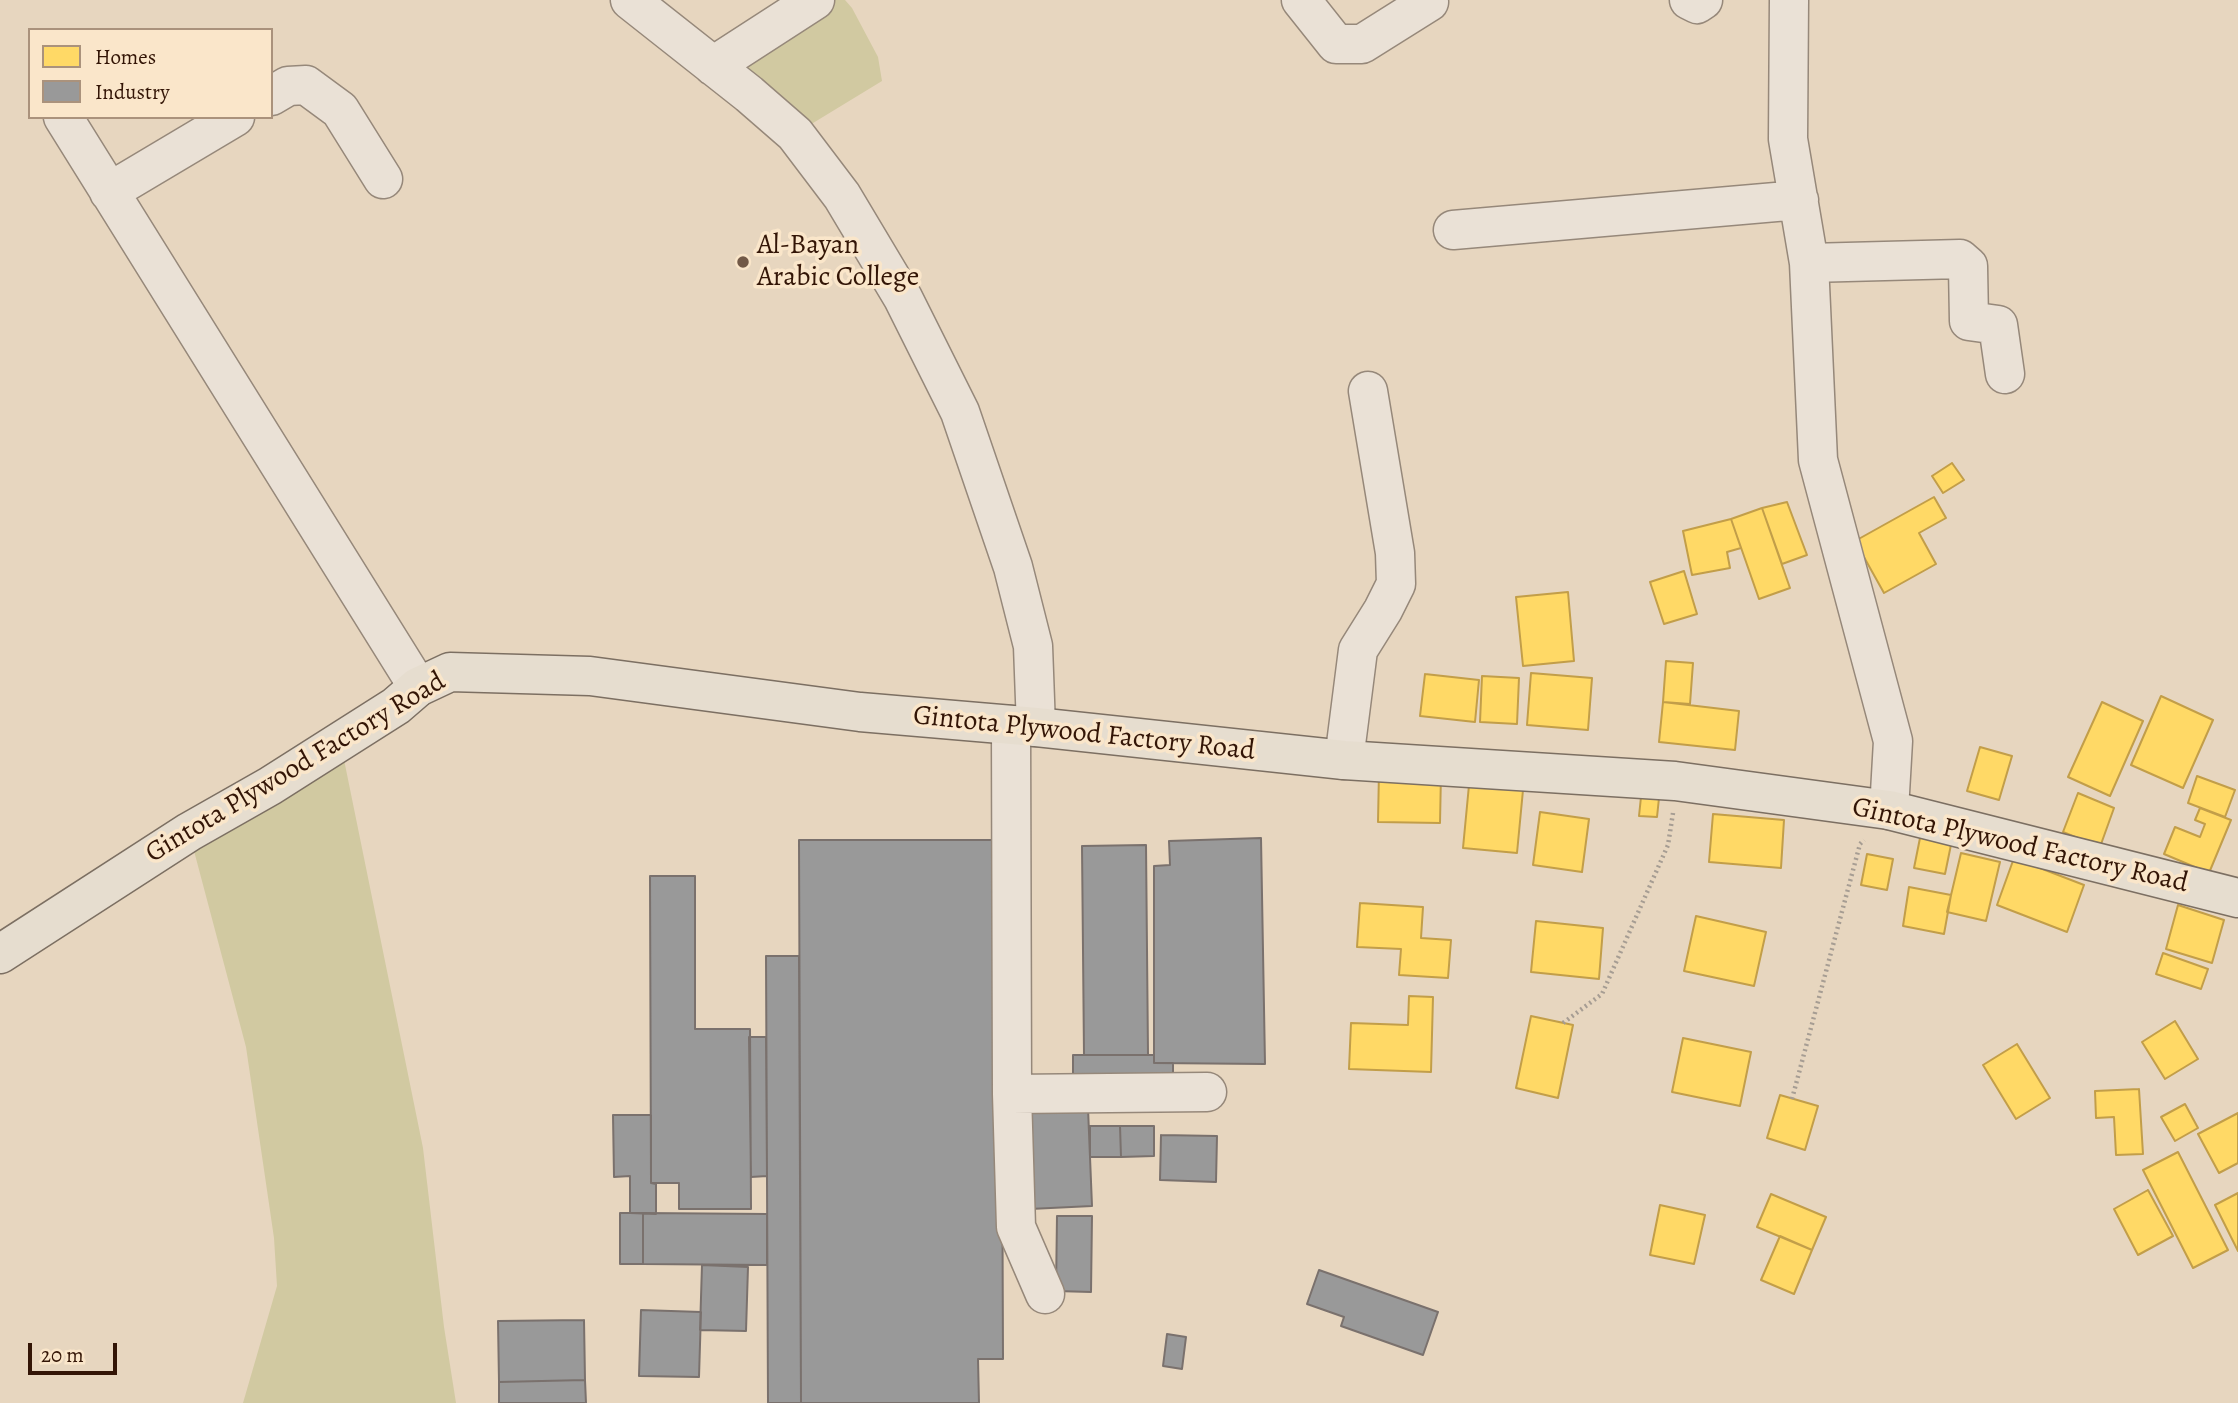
<!DOCTYPE html>
<html>
<head>
<meta charset="utf-8">
<style>
	body { margin:0 }
	#map { position:relative; width:2238px; height:1403px; overflow:hidden; background:#e7d6bf; font-family:Alegreya,serif }
	canvas { display:block }
	.legend { position:absolute; left:28px; top:28px; width:245px; height:91px; box-sizing:border-box; background:#fae6ca; border:2px solid #aa927c; margin:0; padding:9px 12px; list-style:none; font-size:21px; color:#331506 }
	.legend li { display:flex; align-items:center; gap:14px; height:35px }
	.legend b { width:35px; border:2px solid #aa927c }
	.scale { position:absolute; left:28px; top:1343px; width:89px; height:32px; box-sizing:border-box; border:4px solid #331506; border-top:0; padding-left:9px; font-size:21px; line-height:24px; white-space:nowrap; color:#331506; -webkit-text-stroke:5px #fae6ca; paint-order:stroke }
</style>
</head>
<body>
<div id="map">
<canvas width="2238" height="1403"></canvas>
<ul class="legend">
<li><b style="height:19px;background:#ffd966"></b>Homes</li>
<li><b style="height:19px;background:#999"></b>Industry</li>
</ul>
<div class="scale">20 m</div>
</div>
<script>
const c = document.querySelector('canvas').getContext('2d');
c.lineJoin = 'round';
function fill(path, color) {
  c.fillStyle = color;
  c.fill(path, 'evenodd');
}
function shape(rows) {
  const path = new Path2D();
  for (const r of rows) {
    path.moveTo(r[0], r[1]);
    for (let i = 2; i < r.length; i += 2) path.lineTo(r[i], r[i + 1]);
  }
  return path;
}
function strokePath(path, color, width, dash) {
  c.strokeStyle = color;
  c.lineWidth = width;
  c.lineCap = dash ? 'butt' : 'round';
  c.setLineDash(dash || []);
  c.stroke(path);
}
function label(font, color, halo, rows, align = 'center') {
  c.font = font + ' Alegreya,serif';
  c.lineWidth = 7;
  c.setLineDash([]);
  c.textBaseline = 'middle';
  c.strokeStyle = halo;
  c.fillStyle = color;
  for (const [text, x, y, turn = 0] of rows) {
    c.save();
    c.translate(x, y);
    c.rotate((+turn || 0) * Math.PI / 180);
    c.textAlign = isNaN(turn) ? turn : align;
    if (halo) c.strokeText(text, 0, 0);
    c.fillText(text, 0, 0);
    c.restore();
  }
}
const green = shape([
	[815,0,845,0,852,8,878,57,882,81,795,134,713,66],
	[340,740,423,1148,444,1327,456,1403,243,1403,277,1286,274,1238,246,1047,189,832]
]);
const homes = shape([
	[1952,463,1964,480,1943,493,1932,476,1952,463],
	[1934,497,1946,518,1919,533,1936,564,1884,593,1855,541,1934,497],
	[1787,502,1807,555,1782,564,1762,508,1787,502],
	[1762,508,1790,588,1759,599,1731,519,1762,508],
	[1731,519,1741,548,1727,552,1730,568,1692,575,1683,531,1731,519],
	[1684,571,1697,614,1664,624,1650,582,1684,571],
	[1568,592,1574,661,1523,666,1516,597,1568,592],
	[1666,661,1693,663,1690,704,1663,702,1666,661],
	[1531,673,1592,678,1588,730,1527,725,1531,673],
	[1425,674,1479,680,1475,722,1420,716,1425,674],
	[1482,676,1519,678,1517,724,1480,722,1482,676],
	[2161,696,2213,720,2183,788,2131,765,2161,696],
	[1663,702,1739,711,1735,750,1659,742,1663,702],
	[2102,702,2143,721,2110,796,2068,777,2102,702],
	[1980,747,2012,756,1999,800,1967,791,1980,747],
	[1379,771,1441,773,1440,823,1378,822,1379,771],
	[2197,776,2235,790,2225,817,2188,803,2197,776],
	[1469,785,1523,790,1517,853,1463,848,1469,785],
	[2078,793,2114,808,2100,847,2063,832,2078,793],
	[1641,797,1659,798,1657,817,1639,816,1641,797],
	[2200,808,2231,820,2209,873,2164,854,2175,827,2200,837,2205,824,2195,820,2200,808],
	[1540,812,1589,819,1582,872,1533,865,1540,812],
	[1713,814,1784,820,1781,868,1709,862,1713,814],
	[1922,828,1953,835,1945,874,1914,868,1922,828],
	[1961,853,2000,862,1986,921,1947,912,1961,853],
	[1867,854,1893,859,1887,890,1861,885,1867,854],
	[2014,858,2084,885,2067,932,1997,905,2014,858],
	[1909,887,1951,895,1944,934,1903,926,1909,887],
	[1360,903,1423,907,1421,938,1451,940,1448,978,1399,975,1401,949,1357,947,1360,903],
	[2178,905,2224,920,2212,963,2166,949,2178,905],
	[1696,916,1766,932,1754,986,1684,971,1696,916],
	[1536,921,1603,928,1599,979,1531,972,1536,921],
	[2163,953,2208,969,2201,989,2156,974,2163,953],
	[1409,996,1433,997,1431,1072,1349,1069,1351,1023,1408,1025,1409,996],
	[1531,1016,1573,1025,1558,1098,1516,1088,1531,1016],
	[2175,1021,2198,1059,2165,1079,2142,1042,2175,1021],
	[1683,1038,1751,1052,1740,1106,1672,1092,1683,1038],
	[2017,1044,2050,1098,2016,1119,1983,1065,2017,1044],
	[2139,1089,2143,1154,2116,1155,2114,1117,2096,1118,2095,1091,2139,1089],
	[1780,1095,1818,1106,1805,1150,1767,1138,1780,1095],
	[2185,1104,2198,1128,2175,1141,2161,1117,2185,1104],
	[2238,1113,2238,1163,2219,1173,2198,1134,2238,1113],
	[2178,1152,2228,1250,2193,1268,2143,1170,2178,1152],
	[2148,1190,2173,1236,2138,1255,2114,1209,2148,1190],
	[2238,1193,2238,1251,2215,1205,2238,1193],
	[1771,1194,1826,1217,1812,1250,1757,1227,1771,1194],
	[1660,1205,1705,1215,1694,1264,1650,1255,1660,1205],
	[1780,1236,1812,1250,1794,1294,1761,1280,1780,1236]
]);
const industry = shape([
	[1261,838,1265,1064,1154,1063,1154,866,1170,865,1169,841,1261,838],
	[799,840,1001,840,1003,1359,978,1359,979,1403,801,1403,799,840],
	[1146,845,1148,1055,1084,1055,1082,846,1146,845],
	[650,876,695,876,695,1029,750,1029,751,1209,679,1209,679,1183,651,1183,650,876],
	[766,956,799,956,801,1403,768,1403,766,956],
	[749,1037,766,1037,767,1176,751,1177,749,1037],
	[1073,1055,1154,1055,1154,1063,1173,1063,1173,1081,1073,1083,1073,1055],
	[1088,1108,1092,1206,1030,1209,1026,1111,1088,1108],
	[613,1115,651,1115,651,1183,656,1184,656,1214,630,1213,630,1176,614,1177,613,1115],
	[1090,1126,1120,1126,1121,1157,1090,1157,1090,1126],
	[1120,1126,1154,1126,1154,1156,1121,1157,1120,1126],
	[1161,1135,1217,1136,1216,1182,1160,1180,1161,1135],
	[620,1213,643,1213,643,1264,620,1264,620,1213],
	[643,1213,767,1214,767,1265,643,1264,643,1213],
	[1057,1216,1092,1216,1091,1292,1056,1291,1057,1216],
	[702,1265,748,1267,746,1331,700,1330,702,1265],
	[1319,1270,1438,1312,1423,1355,1341,1326,1344,1317,1307,1304,1319,1270],
	[641,1310,701,1312,699,1377,639,1376,641,1310],
	[584,1320,585,1380,499,1382,498,1321,584,1320],
	[1167,1334,1186,1337,1182,1369,1163,1366,1167,1334],
	[585,1380,586,1403,499,1403,499,1382,585,1380]
]);
const path = shape([
	[1563,1023,1602,994,1668,845,1673,813],
	[1792,1099,1860,844,1864,840]
]);
const minor = shape([
	[630,0,749,94,795,134,842,196,903,298,960,412,1013,567,1033,646,1036,727],
	[1301,0,1336,44,1362,44,1429,2],
	[1689,0,1697,4,1703,0],
	[1789,0,1788,139,1809,263,1818,460,1893,741,1889,810],
	[713,66,815,0],
	[271,96,288,86,306,85,340,110,383,179],
	[63,117,418,687],
	[109,192,235,117],
	[1453,230,1799,200],
	[1809,263,1960,259,1968,266,1969,321,1998,325,2005,374],
	[1011,725,1012,1094,1016,1227,1045,1294],
	[1344,760,1358,650,1383,610,1396,584,1395,553,1368,391],
	[1012,1094,1207,1092]
]);
const major = shape([
	[0,954,189,832,270,786,396,706,418,687,450,672,590,676,860,712,1036,727,1344,760,1675,781,1889,810,2238,898]
]);
const markers = [
	[743,262,7,"#725947"]
];
const poiNames = [
	["Al-Bayan",757,246],
	["Arabic College",757,278]
];
const streetNames = [
	["Gintota Plywood Factory Road",1084,734,6],
	["Gintota Plywood Factory Road",296,768,-31],
	["Gintota Plywood Factory Road",2020,846,13]
];
fill(green, '#d1c9a1');
fill(homes, '#ffd966');
strokePath(homes, '#c29e49', 2);
fill(industry, '#999');
strokePath(industry, '#7a716d', 2);
strokePath(minor, '#96887a', 41);
strokePath(major, '#7c6f62', 41);
strokePath(path, '#a69d93', 4.5, [2, 3.5]);
strokePath(minor, '#eae1d6', 38);
strokePath(major, '#e6ddcf', 38);
for (const [x, y, r, color] of markers) {
  const dot = new Path2D();
  dot.arc(x, y, r, 0, 2 * Math.PI);
  c.fillStyle = color;
  c.fill(dot);
  strokePath(dot, '#fae6ca', 2.5);
}
label('28px', '#331506', '#fae6ca', poiNames, 'left');
label('28px', '#331506', '#fae6ca', streetNames);
</script>
</body>
</html>
